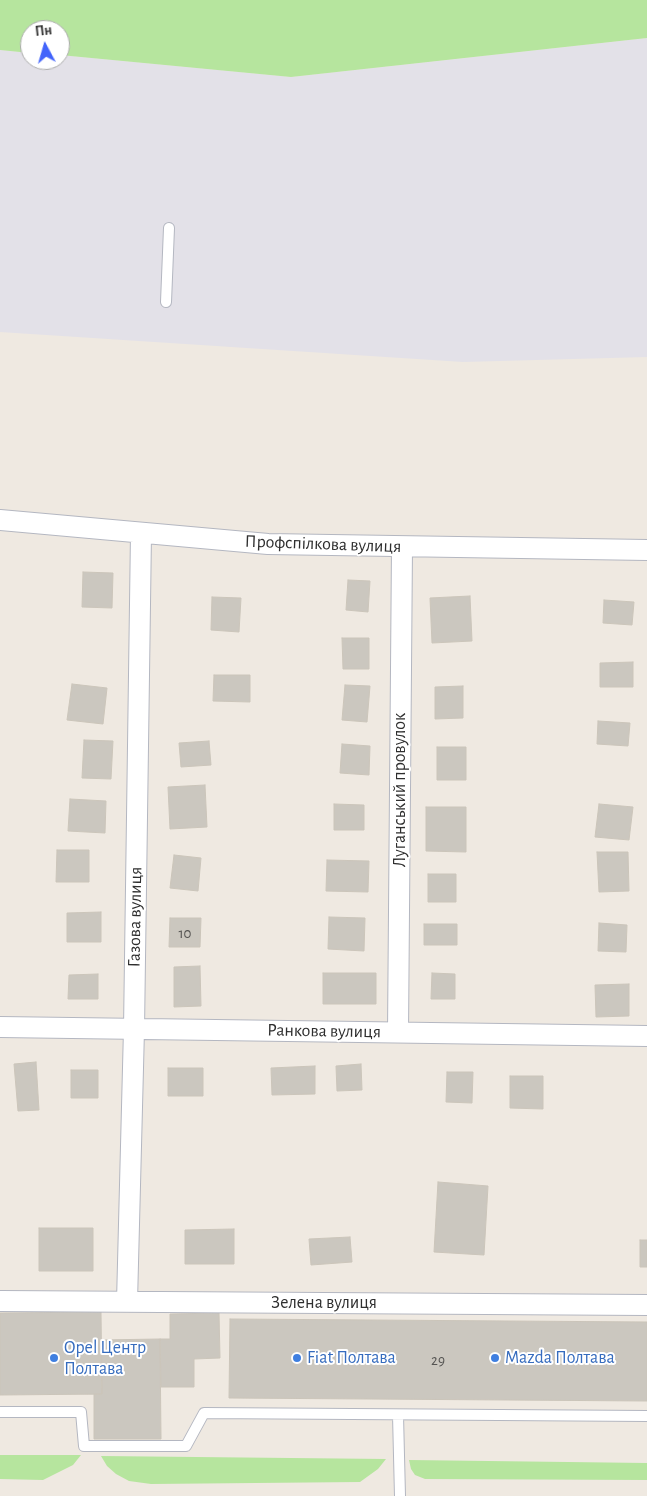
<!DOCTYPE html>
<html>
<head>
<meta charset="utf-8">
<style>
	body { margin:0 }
	#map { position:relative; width:647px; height:1496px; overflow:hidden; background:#efe9e1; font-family:"Alegreya Sans",sans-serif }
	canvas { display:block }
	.north { position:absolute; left:20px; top:20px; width:50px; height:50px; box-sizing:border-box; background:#fff; border:1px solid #ababab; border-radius:50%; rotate:354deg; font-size:14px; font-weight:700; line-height:20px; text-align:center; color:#2e2e2e }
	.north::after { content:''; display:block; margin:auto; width:18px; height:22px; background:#4264fb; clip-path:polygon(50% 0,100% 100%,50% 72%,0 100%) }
</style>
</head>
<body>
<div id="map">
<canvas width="647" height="1496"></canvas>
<div class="north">Пн</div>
</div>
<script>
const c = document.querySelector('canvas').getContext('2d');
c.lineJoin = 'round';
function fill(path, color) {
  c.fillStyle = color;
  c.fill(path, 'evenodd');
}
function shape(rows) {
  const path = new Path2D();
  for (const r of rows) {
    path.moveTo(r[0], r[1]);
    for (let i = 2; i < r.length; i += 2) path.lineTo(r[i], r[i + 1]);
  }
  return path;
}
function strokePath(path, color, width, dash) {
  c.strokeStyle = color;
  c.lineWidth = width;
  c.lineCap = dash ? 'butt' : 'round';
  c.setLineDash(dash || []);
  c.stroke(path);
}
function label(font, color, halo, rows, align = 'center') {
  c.font = font + ' "Alegreya Sans",sans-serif';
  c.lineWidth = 4;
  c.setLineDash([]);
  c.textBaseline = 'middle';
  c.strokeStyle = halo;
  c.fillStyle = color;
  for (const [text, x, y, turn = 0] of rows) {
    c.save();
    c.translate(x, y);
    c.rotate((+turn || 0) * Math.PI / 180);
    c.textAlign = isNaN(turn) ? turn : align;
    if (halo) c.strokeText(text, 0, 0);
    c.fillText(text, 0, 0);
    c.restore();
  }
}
const industrial = shape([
	[647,38,647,357,463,362,0,332,0,50,30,53,30,60,60,60,60,55,291,77]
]);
const green = shape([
	[0,0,647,0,647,38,291,77,60,55,60,30,30,30,30,53,0,50],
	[0,1455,81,1455,73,1465,43,1480,0,1479],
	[101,1456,386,1459,378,1469,360,1482,151,1484,129,1481,116,1474,107,1466],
	[409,1460,647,1463,647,1480,425,1479,415,1475,411,1469]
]);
const building = shape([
	[83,572,113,573,112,608,82,607,83,572],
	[348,580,370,581,368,612,346,610,348,580],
	[470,596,472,641,432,643,430,598,470,596],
	[212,597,241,598,239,632,211,630,212,597],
	[604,600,634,602,632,625,603,623,604,600],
	[342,638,369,638,369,669,343,669,342,638],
	[633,662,633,687,600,687,600,663,633,662],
	[214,675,250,675,250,702,213,701,214,675],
	[72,684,107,688,103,724,67,720,72,684],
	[345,685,370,686,367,722,342,720,345,685],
	[463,686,463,718,435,719,435,687,463,686],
	[598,721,630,723,628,746,597,744,598,721],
	[84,740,113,741,111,779,82,778,84,740],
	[209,741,211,765,181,767,179,743,209,741],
	[342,744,370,746,369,775,340,773,342,744],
	[437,747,466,747,466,780,437,780,437,747],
	[205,785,207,827,170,829,168,787,205,785],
	[70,799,106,801,105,833,68,831,70,799],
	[334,804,364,805,364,830,334,830,334,804],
	[599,804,633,807,629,840,595,837,599,804],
	[426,807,466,807,466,852,426,851,426,807],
	[57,850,89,850,89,882,56,882,57,850],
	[597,852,628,852,629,891,599,892,597,852],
	[174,855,201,858,198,891,170,888,174,855],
	[327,860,369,861,368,892,326,891,327,860],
	[428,874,456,874,456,902,428,902,428,874],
	[101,912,101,942,67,942,67,913,101,912],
	[329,917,365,918,364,951,328,949,329,917],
	[170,918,201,918,200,947,169,947,170,918],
	[599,923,627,925,626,952,598,951,599,923],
	[424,924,457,924,457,945,424,945,424,924],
	[200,966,201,1006,174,1007,174,967,200,966],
	[323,973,376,973,376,1004,323,1004,323,973],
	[432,973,455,974,455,999,431,999,432,973],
	[98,974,98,999,68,999,69,975,98,974],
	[629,984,629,1016,596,1017,595,985,629,984],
	[36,1062,39,1110,18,1111,14,1064,36,1062],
	[361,1064,362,1090,337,1091,336,1066,361,1064],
	[315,1066,315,1094,272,1095,271,1068,315,1066],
	[168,1068,203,1068,203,1096,168,1096,168,1068],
	[71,1070,98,1070,98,1098,71,1098,71,1070],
	[447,1072,473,1072,472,1103,446,1102,447,1072],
	[510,1076,543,1076,543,1109,510,1108,510,1076],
	[438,1182,488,1186,484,1255,434,1252,438,1182],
	[39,1228,93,1228,93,1271,39,1271,39,1228],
	[234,1229,234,1264,185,1264,185,1230,234,1229],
	[350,1237,352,1262,311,1265,309,1239,350,1237],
	[640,1240,647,1240,647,1267,640,1267,640,1240],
	[101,1312,102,1394,0,1395,0,1313,101,1312],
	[219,1313,220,1358,194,1359,194,1387,161,1387,160,1339,170,1339,170,1314,219,1313],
	[230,1319,647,1322,647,1401,229,1398,230,1319],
	[160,1339,161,1439,94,1439,94,1394,102,1394,101,1340,160,1339]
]);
const service = shape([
	[166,302,169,228],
	[0,1412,81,1412,84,1446,186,1446,204,1413,647,1416],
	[398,1415,400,1496]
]);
const minor = shape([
	[0,520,268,544,647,550],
	[0,1027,647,1036],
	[398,1032,402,547],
	[0,1301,647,1305],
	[127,1302,134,1029,141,533]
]);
const markers = [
	[54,1358,5,"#3f7fe0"],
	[297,1358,5,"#3f7fe0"],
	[495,1358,5,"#3f7fe0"]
];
const numberNames = [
	["10",185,933],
	["29",438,1360]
];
const streetNames = [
	["Профспілкова вулиця",323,544,2],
	["Луганський провулок",400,790,-90],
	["Газова вулиця",135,917,-89],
	["Ранкова вулиця",324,1031,1],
	["Зелена вулиця",324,1303]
];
const shopNames = [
	["Opel Центр",64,1348],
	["Полтава",64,1369],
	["Fiat Полтава",307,1358],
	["Mazda Полтава",505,1358]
];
fill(industrial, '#e3e1e8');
fill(green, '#b6e59e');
fill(building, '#cbc7bf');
strokePath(building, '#cbc5ba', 1);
strokePath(service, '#b4b7c1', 12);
strokePath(minor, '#b4b7c1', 22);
strokePath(service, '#fff', 10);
strokePath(minor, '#fff', 20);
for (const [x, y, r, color] of markers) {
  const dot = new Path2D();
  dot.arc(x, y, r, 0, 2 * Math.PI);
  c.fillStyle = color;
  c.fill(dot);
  strokePath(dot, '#fff', 2);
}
label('15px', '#555452', null, numberNames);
label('18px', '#2e2e2e', '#fff', streetNames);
label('18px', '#366cbe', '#fff', shopNames, 'left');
</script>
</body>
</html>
